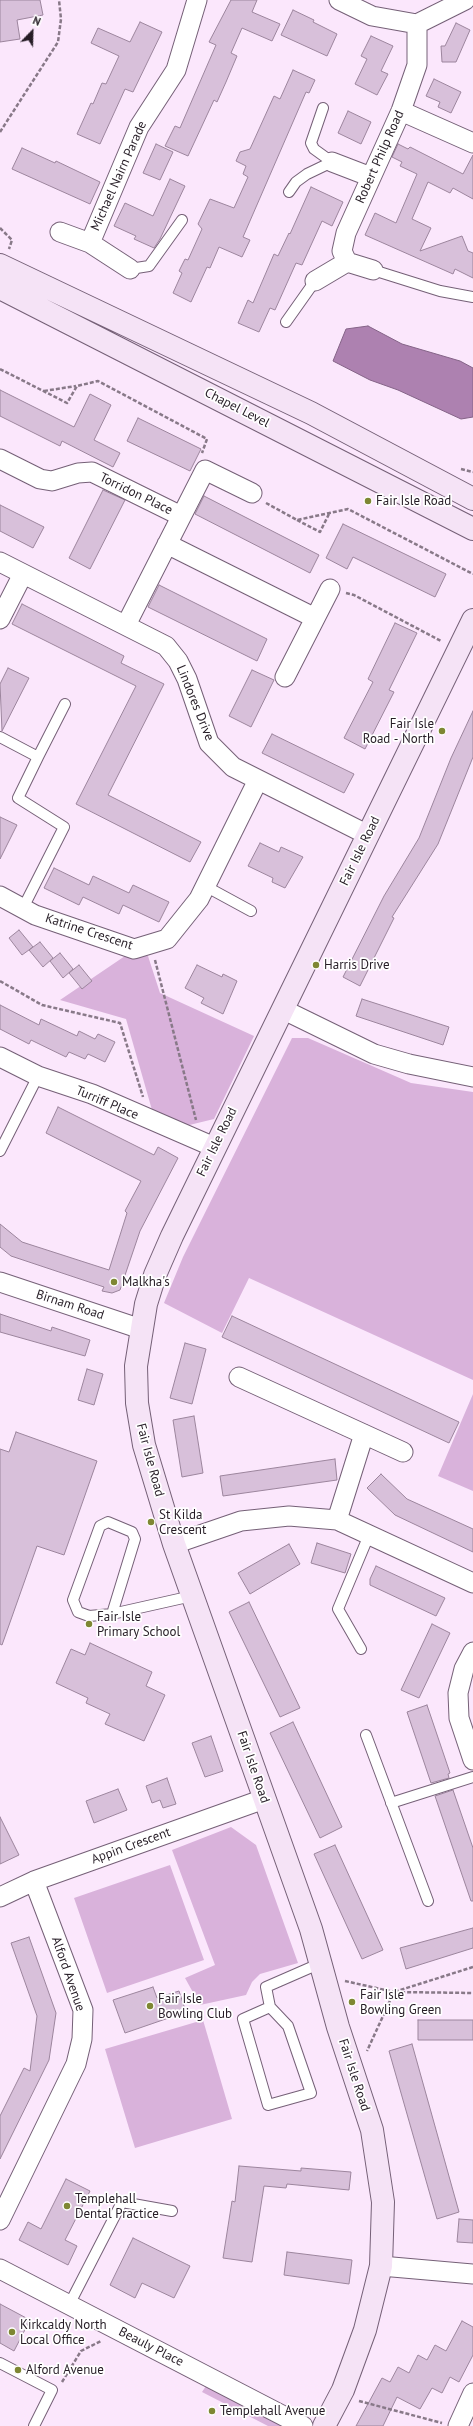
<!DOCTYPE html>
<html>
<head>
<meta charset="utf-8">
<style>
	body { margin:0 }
	#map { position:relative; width:473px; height:2426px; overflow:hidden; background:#fbe7fc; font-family:"PT Sans",sans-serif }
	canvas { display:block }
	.north { position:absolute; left:12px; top:12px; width:40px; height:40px; -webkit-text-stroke:3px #fff; paint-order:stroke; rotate:23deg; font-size:11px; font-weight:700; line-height:16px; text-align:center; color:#261d26 }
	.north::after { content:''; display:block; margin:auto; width:14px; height:18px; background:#261d26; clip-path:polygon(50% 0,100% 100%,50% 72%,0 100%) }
</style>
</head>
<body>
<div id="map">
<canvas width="473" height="2426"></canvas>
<div class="north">N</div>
</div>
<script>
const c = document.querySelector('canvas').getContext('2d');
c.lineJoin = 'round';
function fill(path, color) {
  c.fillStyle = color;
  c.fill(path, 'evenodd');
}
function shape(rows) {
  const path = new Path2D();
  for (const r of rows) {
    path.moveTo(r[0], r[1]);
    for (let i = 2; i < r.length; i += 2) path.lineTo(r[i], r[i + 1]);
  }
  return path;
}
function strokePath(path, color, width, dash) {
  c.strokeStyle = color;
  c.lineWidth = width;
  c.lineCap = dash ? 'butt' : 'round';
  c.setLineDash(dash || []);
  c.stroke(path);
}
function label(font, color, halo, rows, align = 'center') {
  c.font = font + ' "PT Sans",sans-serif';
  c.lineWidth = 3.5;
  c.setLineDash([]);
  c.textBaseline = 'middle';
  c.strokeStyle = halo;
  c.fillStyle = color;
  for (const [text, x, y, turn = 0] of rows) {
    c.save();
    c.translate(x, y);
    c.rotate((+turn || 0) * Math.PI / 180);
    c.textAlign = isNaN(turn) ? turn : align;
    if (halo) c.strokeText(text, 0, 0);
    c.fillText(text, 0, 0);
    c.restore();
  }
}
const green = shape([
	[125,956,148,956,160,993,254,1036,214,1119,177,1128,154,1117,126,1019,60,1000],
	[292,1038,308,1038,411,1083,473,1092,473,1380,249,1278,222,1333,164,1303,183,1257],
	[473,1394,473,1491,438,1476],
	[231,1827,256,1845,298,1963,260,1974,252,1982,246,1995,200,2005,185,1978,215,1965,172,1850],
	[170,1865,204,1960,107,1993,74,1898],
	[203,2020,232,2119,135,2148,105,2049],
	[206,2386,284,2426,268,2426,202,2392]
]);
const water = shape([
	[368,326,402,344,460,361,473,368,473,417,461,419,398,390,370,380,333,361,346,329,368,326]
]);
const building = shape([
	[0,0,40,0,43,15,17,20,20,39,0,42,0,0],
	[231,0,257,0,252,12,280,24,272,41,242,28,231,53,237,56,226,82,217,102,214,100,188,156,165,146,175,126,180,128,216,45,209,42,231,0],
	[293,10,314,20,313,22,337,34,327,56,281,35,293,10],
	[140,22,162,32,133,92,125,89,100,144,77,134,91,103,93,104,102,83,106,84,119,56,91,43,98,28,130,42,140,22],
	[456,23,470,30,456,62,442,62,441,46,445,46,456,23],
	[371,36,393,46,381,71,388,74,377,95,355,84,367,59,361,56,371,36],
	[293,70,315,80,309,93,306,92,243,237,250,240,242,257,219,247,210,268,207,267,191,302,173,293,182,273,179,271,185,259,188,260,202,229,198,224,210,199,234,208,248,177,243,174,246,166,236,161,240,152,250,149,274,96,280,99,293,70],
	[434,79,461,92,451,113,438,107,440,102,426,96,434,79],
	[348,111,371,122,361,144,338,133,348,111],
	[156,144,173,152,160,180,143,173,156,144],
	[398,144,408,149,410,147,463,174,473,155,473,199,453,188,450,193,428,182,412,219,431,228,420,251,462,236,468,251,473,253,473,278,455,269,453,274,365,235,375,213,396,223,417,174,400,166,402,162,392,157,398,144],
	[22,148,55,163,56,161,100,182,90,204,12,169,22,148],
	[170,179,185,186,160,239,154,248,134,239,136,236,114,226,125,203,153,216,170,179],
	[311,187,343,202,332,226,322,221,302,265,296,263,275,310,270,308,259,332,238,323,248,300,253,303,274,254,278,256,289,233,290,234,311,187],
	[0,390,74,427,90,394,111,405,94,440,120,453,113,467,62,441,60,446,0,416,0,390],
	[138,418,201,449,190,471,127,441,138,418],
	[103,490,125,500,90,569,69,558,103,490],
	[204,496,319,555,310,573,195,514,204,496],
	[0,505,44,527,33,548,0,531,0,505],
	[343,524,446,574,435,597,353,557,347,569,326,558,343,524],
	[159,585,267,639,257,661,148,607,159,585],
	[22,604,124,656,121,663,164,684,108,795,201,842,190,862,76,804,136,686,12,624,22,604],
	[395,623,417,633,389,690,394,692,365,749,344,738,373,682,368,679,395,623],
	[8,668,29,678,2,731,0,684,8,668],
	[252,670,274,680,251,727,229,716,252,670],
	[473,711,473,757,438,844,392,917,394,918,360,986,343,977,384,896,419,838,451,758,473,711],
	[272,734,354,774,344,793,262,753,272,734],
	[0,817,17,825,0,859,0,817],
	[260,843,279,852,281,847,303,857,285,888,272,882,273,878,248,866,260,843],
	[54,868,89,885,93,876,129,893,133,885,169,902,159,922,123,905,119,914,83,897,79,905,44,888,54,868],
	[19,930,33,947,22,955,9,938,19,930],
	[40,942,53,958,43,967,29,950,40,942],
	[60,953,73,969,63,978,50,961,60,953],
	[79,965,92,981,82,989,69,973,79,965],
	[197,965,222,977,223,974,237,981,223,1014,201,1003,204,998,185,988,197,965],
	[362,999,449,1027,443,1045,356,1016,362,999],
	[0,1005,39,1025,41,1019,77,1036,79,1031,95,1039,98,1034,115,1042,105,1062,88,1054,85,1059,69,1052,66,1057,31,1040,29,1044,0,1029,0,1005],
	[58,1107,154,1155,158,1147,178,1158,140,1231,120,1290,112,1293,102,1291,104,1287,11,1256,0,1247,0,1224,22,1242,109,1270,127,1213,125,1211,141,1181,46,1133,58,1107],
	[0,1314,51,1331,52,1327,90,1340,85,1356,0,1332,0,1314],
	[232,1316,459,1422,449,1443,222,1337,232,1316],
	[185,1343,206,1349,192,1404,170,1398,185,1343],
	[87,1369,103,1374,94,1405,78,1400,87,1369],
	[194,1416,203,1473,182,1477,173,1420,194,1416],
	[16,1432,97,1461,64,1555,37,1546,2,1645,0,1644,0,1449,9,1452,16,1432],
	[335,1459,337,1480,223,1496,220,1476,335,1459],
	[381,1474,407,1499,473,1529,473,1552,395,1515,367,1488,381,1474],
	[317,1543,351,1554,345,1573,311,1563,317,1543],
	[289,1544,300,1564,250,1594,238,1573,289,1544],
	[376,1566,445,1598,436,1616,370,1585,370,1579,376,1566],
	[249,1602,300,1708,280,1717,229,1612,249,1602],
	[432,1624,450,1633,419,1698,401,1690,432,1624],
	[90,1643,152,1672,146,1686,165,1695,144,1741,105,1724,110,1714,86,1703,88,1698,56,1683,71,1649,85,1655,90,1643],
	[427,1705,450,1773,448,1774,449,1778,431,1783,407,1712,427,1705],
	[293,1722,342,1827,320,1838,270,1733,293,1722],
	[211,1736,223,1771,205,1777,192,1743,211,1736],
	[167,1778,176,1804,163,1808,160,1800,152,1803,146,1786,167,1778],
	[118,1789,127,1810,94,1823,86,1801,118,1789],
	[453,1790,473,1848,473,1901,471,1901,435,1796,453,1790],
	[0,1817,19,1855,0,1864,0,1817],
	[335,1845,383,1950,362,1959,314,1854,335,1845],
	[473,1928,473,1948,406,1969,400,1948,473,1928],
	[29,1937,56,2013,49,2060,0,2159,0,2116,24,2068,30,2071,37,2016,11,1943,29,1937],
	[153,1987,157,1998,179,1991,186,2012,125,2033,113,2000,153,1987],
	[418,2020,473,2020,473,2040,418,2040,418,2020],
	[412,2044,459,2212,437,2219,389,2051,412,2044],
	[239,2166,301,2171,301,2168,351,2172,349,2190,287,2184,286,2188,264,2186,252,2262,223,2258,232,2201,235,2202,239,2166],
	[66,2179,90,2191,65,2240,77,2246,68,2265,19,2240,28,2222,41,2229,66,2179],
	[459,2219,473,2220,473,2243,457,2242,459,2219],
	[133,2238,190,2266,174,2298,142,2283,135,2298,110,2285,133,2238],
	[287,2252,352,2260,349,2284,284,2275,287,2252],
	[0,2304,30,2320,14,2351,0,2343,0,2304],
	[462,2321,473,2327,473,2355,459,2382,450,2377,442,2393,432,2388,420,2409,397,2397,383,2426,356,2426,382,2378,390,2382,398,2367,409,2373,418,2355,427,2360,435,2345,446,2351,462,2321]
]);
const path = shape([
	[0,132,58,42,61,19,59,0],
	[0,228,12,240,9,249],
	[0,369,67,403,77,386,98,381,207,439,202,453],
	[44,391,76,386],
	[461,469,473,472],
	[266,503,297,520,348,509,473,574],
	[297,520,320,532,330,512],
	[346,593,354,595,441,641],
	[155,960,196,1120],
	[0,981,42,1005,120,1023,143,1097],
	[473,1967,394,1992,473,1993],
	[345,1981,394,1992,367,2051],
	[62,2382,81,2351,101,2341],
	[359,2401,442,2423]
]);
const lane = shape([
	[323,108,311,143,314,149,332,162],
	[289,192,296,182,307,174,332,162],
	[130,269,149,266,182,220],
	[373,270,440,291,473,297],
	[286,322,315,281],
	[0,737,38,757,18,798,64,827,23,908],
	[38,757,65,704],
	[205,886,251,911],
	[0,1151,38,1076],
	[112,1614,135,1539,132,1532,108,1522,100,1526,73,1600,78,1612,89,1616,112,1614,192,1596],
	[361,1649,338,1609,369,1535],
	[366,1735,428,1901],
	[391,1803,473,1777],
	[270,2007,243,2019,268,2105,311,2093,288,2026,270,2007,266,1987,321,1963],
	[69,2305,122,2202,172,2211],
	[0,2363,52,2390,34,2426]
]);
const street = shape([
	[339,0,372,16,417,24,465,0],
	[401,111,473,143],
	[332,162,371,177],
	[60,232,90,243,130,269],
	[90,243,139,127,176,70,197,0],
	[373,270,347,262,342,251,346,233,401,111,417,65,417,24],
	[315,281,347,262],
	[0,459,40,479,52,481,78,473,92,472,181,516],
	[167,544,315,618],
	[0,562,166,646,178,661,187,679,209,743,233,767,368,835],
	[0,619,23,574],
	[126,625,205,470,252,493],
	[285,677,330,589],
	[0,896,35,915,134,949,167,939,199,899,258,780],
	[282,1009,374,1054,409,1064,473,1077],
	[0,1057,38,1076,92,1094,214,1147],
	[0,1282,141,1329],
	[239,1377,403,1452],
	[337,1520,364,1434],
	[174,1544,241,1521,289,1516,337,1520,473,1583],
	[473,1652,464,1669,458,1693,459,1718,473,1760],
	[0,1897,34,1881,264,1799],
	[0,2220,76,2064,82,2039,83,2010,34,1881],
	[381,2266,473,2274],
	[0,2269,303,2426],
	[458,2426,473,2393]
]);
const secondary = shape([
	[0,265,311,413,473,499],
	[0,288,473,529],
	[324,2426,343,2390,365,2330,381,2266,383,2202,372,2130,338,2027,311,1929,174,1544,144,1445,137,1403,136,1366,146,1304,155,1275,172,1236,473,620]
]);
const markers = [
	[368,501,4,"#7e8733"],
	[442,731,4,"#7e8733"],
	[316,965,4,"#7e8733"],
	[114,1282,4,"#7e8733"],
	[151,1522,4,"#7e8733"],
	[89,1624,4,"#7e8733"],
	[352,2002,4,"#7e8733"],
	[150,2006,4,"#7e8733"],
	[67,2206,4,"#7e8733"],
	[12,2332,4,"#7e8733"],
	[18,2370,4,"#7e8733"],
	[212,2411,4,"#7e8733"]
];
const streetNames = [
	["Robert Philp Road",380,157,-66],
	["Michael Nairn Parade",119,176,-66],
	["Chapel Level",237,408,27],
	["Torridon Place",136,494,26],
	["Lindores Drive",195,703,68],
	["Fair Isle Road",360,851,-64],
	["Katrine Crescent",89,932,18],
	["Turriff Place",107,1103,23],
	["Fair Isle Road",217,1142,-64],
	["Birnam Road",70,1305,18],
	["Fair Isle Road",150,1460,75],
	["Fair Isle Road",253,1767,71],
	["Appin Crescent",131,1846,-20],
	["Alford Avenue",68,1974,71],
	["Fair Isle Road",354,2075,72],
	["Beauly Place",151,2347,27]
];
const poiNames = [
	["Fair Isle Road",376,501],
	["Fair Isle",434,724,"right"],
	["Road - North",434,739,"right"],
	["Harris Drive",324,965],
	["Malkha's",122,1282],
	["St Kilda",159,1515],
	["Crescent",159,1530],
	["Fair Isle",97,1617],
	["Primary School",97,1632],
	["Fair Isle",360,1995],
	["Bowling Green",360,2010],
	["Fair Isle",158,1999],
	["Bowling Club",158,2014],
	["Templehall",75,2199],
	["Dental Practice",75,2214],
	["Kirkcaldy North",20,2325],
	["Local Office",20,2340],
	["Alford Avenue",26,2370],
	["Templehall Avenue",220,2411]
];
fill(green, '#d9b2db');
fill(water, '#ad81b0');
strokePath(water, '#846387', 1);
fill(building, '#d8c0da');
strokePath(building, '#9c859d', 1);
strokePath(lane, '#756077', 12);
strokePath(street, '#756077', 21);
strokePath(secondary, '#756077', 24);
strokePath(path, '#887988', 2.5, [4, 2]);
strokePath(lane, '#fff', 10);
strokePath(street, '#fff', 19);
strokePath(secondary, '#f5e3f6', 22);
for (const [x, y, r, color] of markers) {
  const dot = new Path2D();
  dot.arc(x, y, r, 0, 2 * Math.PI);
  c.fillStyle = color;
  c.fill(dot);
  strokePath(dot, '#fff', 1.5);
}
label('13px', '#261d26', '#fff', streetNames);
label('13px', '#261d26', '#fff', poiNames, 'left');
</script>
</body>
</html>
